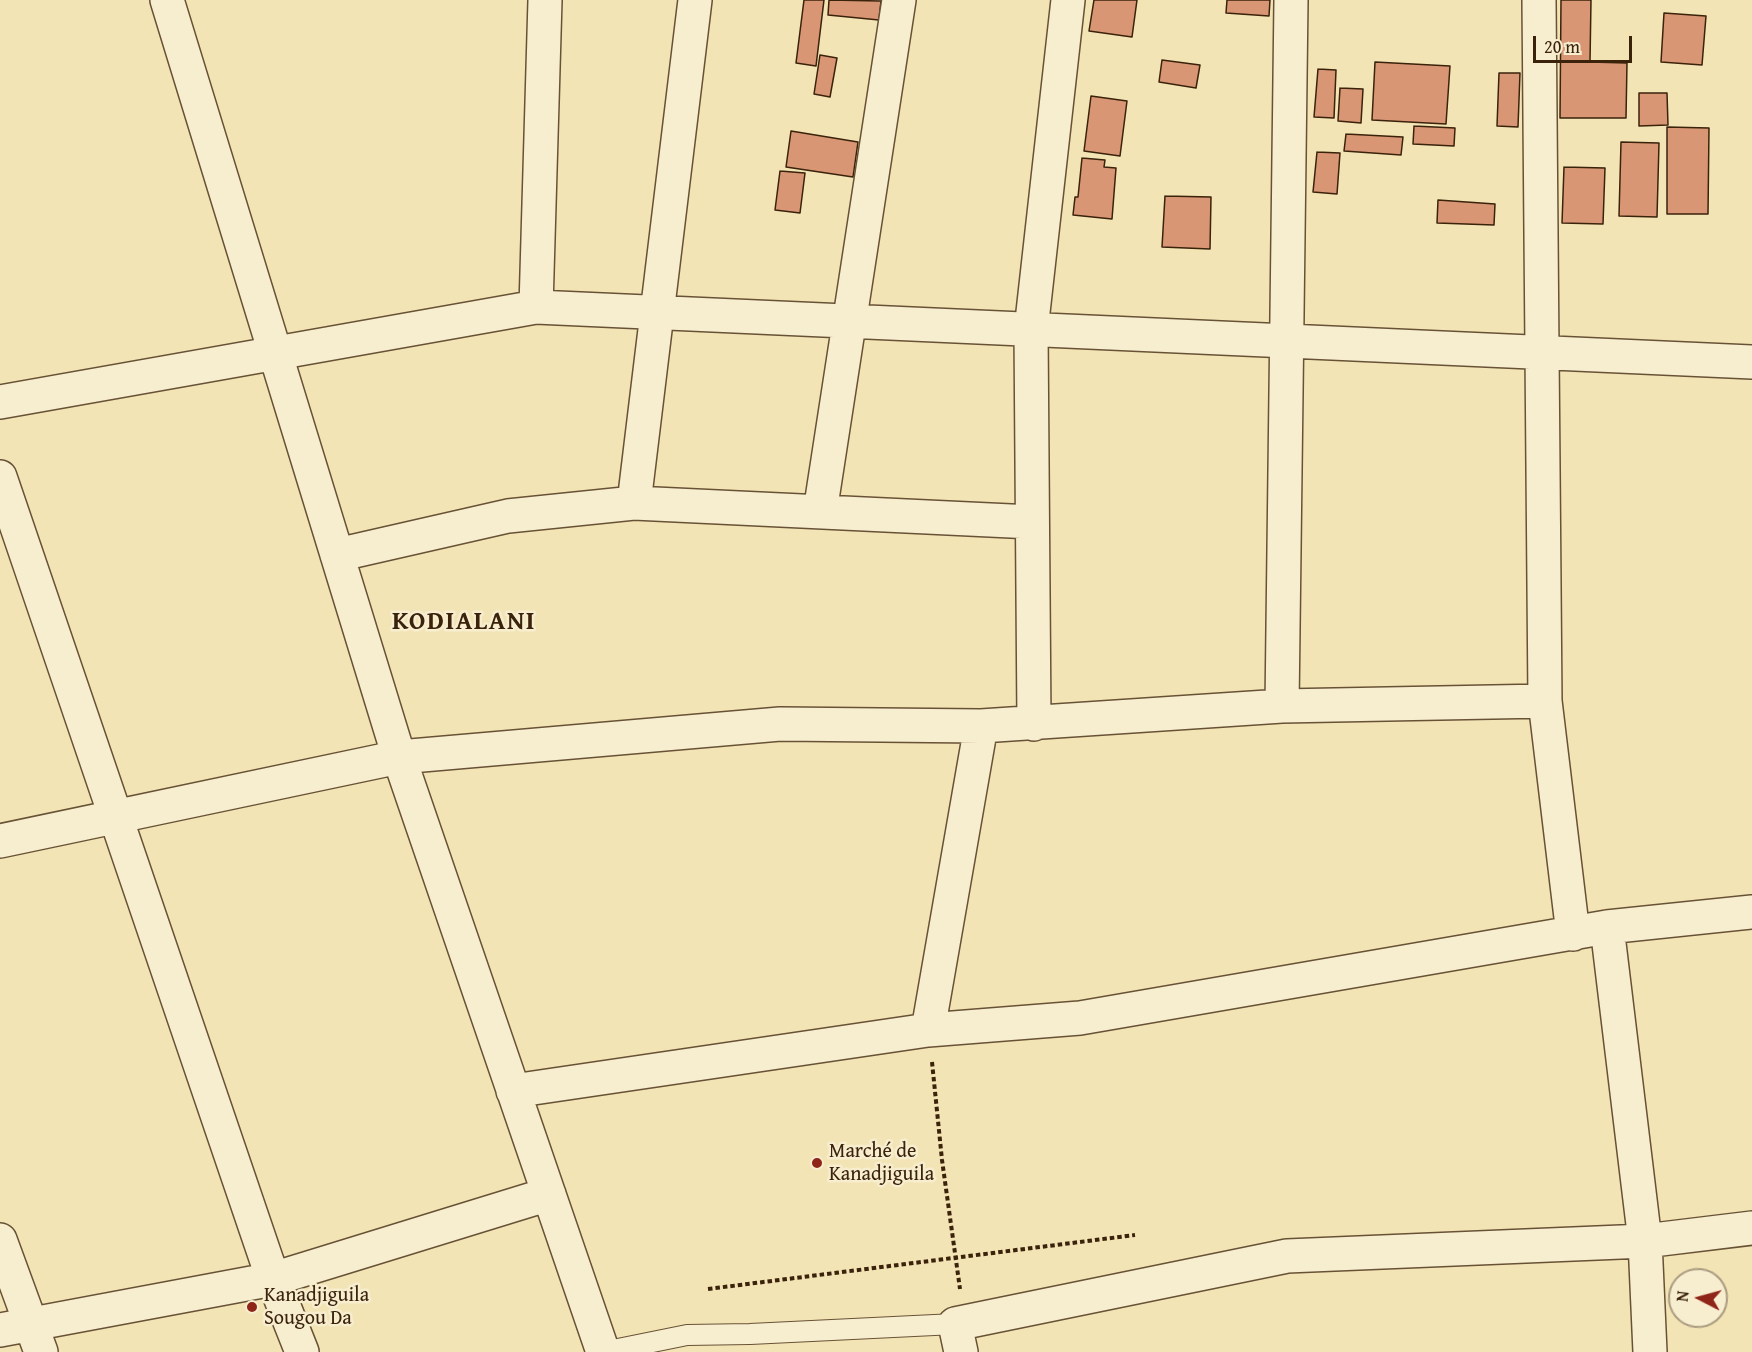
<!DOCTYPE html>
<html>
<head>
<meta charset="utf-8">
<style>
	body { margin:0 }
	#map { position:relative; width:1752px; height:1352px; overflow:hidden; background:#f3e4b5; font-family:"Gentium Book Plus",serif }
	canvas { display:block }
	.north { position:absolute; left:1668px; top:1268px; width:60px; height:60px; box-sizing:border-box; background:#f7edcf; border:2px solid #ab9c81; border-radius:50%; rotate:276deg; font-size:16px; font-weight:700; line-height:24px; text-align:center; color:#3a220b }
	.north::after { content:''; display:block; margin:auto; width:21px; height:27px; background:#8f2418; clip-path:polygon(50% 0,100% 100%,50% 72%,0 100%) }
	.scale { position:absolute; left:1533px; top:36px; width:99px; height:27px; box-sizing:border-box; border:3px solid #3a220b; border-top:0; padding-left:8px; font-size:18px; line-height:21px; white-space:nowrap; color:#3a220b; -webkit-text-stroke:4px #f7edcf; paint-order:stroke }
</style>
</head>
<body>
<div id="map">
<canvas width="1752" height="1352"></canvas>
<div class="north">N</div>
<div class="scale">20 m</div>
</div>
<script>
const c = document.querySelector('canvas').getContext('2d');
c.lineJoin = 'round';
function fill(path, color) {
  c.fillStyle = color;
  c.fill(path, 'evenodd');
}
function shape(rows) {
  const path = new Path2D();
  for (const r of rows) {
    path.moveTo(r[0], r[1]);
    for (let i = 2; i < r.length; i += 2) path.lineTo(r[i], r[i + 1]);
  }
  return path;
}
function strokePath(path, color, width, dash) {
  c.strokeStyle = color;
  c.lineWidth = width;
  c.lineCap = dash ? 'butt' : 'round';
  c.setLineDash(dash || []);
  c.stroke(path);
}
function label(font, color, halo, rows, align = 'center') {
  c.font = font + ' "Gentium Book Plus",serif';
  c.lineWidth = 5;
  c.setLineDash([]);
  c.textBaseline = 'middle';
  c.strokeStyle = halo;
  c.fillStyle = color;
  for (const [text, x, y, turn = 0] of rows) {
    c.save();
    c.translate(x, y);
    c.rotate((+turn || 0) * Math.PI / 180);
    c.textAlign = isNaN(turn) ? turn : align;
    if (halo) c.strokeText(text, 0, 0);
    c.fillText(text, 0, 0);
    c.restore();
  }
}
const building = shape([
	[804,0,824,0,816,66,796,63,804,0],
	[829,0,881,1,879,20,828,15,829,0],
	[1094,0,1137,0,1132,37,1089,31,1094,0],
	[1227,0,1270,0,1269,16,1226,13,1227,0],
	[1561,0,1591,0,1590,62,1627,63,1626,118,1560,118,1561,0],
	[1664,13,1706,16,1702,65,1661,62,1664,13],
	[820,55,837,58,830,97,814,94,820,55],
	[1162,60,1200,65,1196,88,1159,82,1162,60],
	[1375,62,1450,66,1446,124,1372,120,1375,62],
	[1318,69,1336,70,1334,118,1314,117,1318,69],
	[1499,73,1520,73,1518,127,1497,126,1499,73],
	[1340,88,1363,89,1361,123,1338,121,1340,88],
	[1639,93,1667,93,1668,125,1639,126,1639,93],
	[1091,96,1127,101,1120,156,1084,151,1091,96],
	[1414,126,1455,128,1454,146,1413,144,1414,126],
	[1667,127,1709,128,1708,214,1667,214,1667,127],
	[791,131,858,142,853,177,786,167,791,131],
	[1346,134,1403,137,1401,155,1344,151,1346,134],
	[1621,142,1659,143,1657,217,1619,216,1621,142],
	[1317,152,1340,153,1337,194,1313,192,1317,152],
	[1082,158,1105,160,1104,167,1116,168,1112,219,1073,215,1075,197,1078,197,1082,158],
	[1564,167,1605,168,1603,224,1562,223,1564,167],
	[780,171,805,173,800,213,775,210,780,171],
	[1165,196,1211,197,1210,249,1162,247,1165,196],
	[1438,200,1495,204,1494,225,1437,223,1438,200]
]);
const path = shape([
	[932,1062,942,1160,960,1289],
	[708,1289,1135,1235]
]);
const lane = shape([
	[603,1352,687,1335,750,1334,955,1324]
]);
const street = shape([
	[167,0,399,757,603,1352],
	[1539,0,1545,701,1573,934],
	[536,307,545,0],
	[0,402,536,307,1752,362],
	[0,477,273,1279,302,1352],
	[634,503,695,0],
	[820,512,899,0],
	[337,555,508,516,634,503,1032,522],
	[1282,706,1291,0],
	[1034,724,1031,330,1068,0],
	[0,841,399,757,780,724,981,726,1282,706,1545,701],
	[928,1030,981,726],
	[513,1091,928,1030,1080,1018,1607,927],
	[0,1240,41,1352],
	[0,1330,273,1279,549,1194],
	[961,1352,955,1324,1287,1256,1645,1241,1752,1228],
	[1650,1352,1645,1241,1607,927,1752,912]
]);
const markers = [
	[817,1163,6,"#8f2418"],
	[252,1307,6,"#8f2418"]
];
const poiNames = [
	["Marché de",829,1152],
	["Kanadjiguila",829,1175],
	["Kanadjiguila",264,1296],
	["Sougou Da",264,1319]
];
const districtNames = [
	["KODIALANI",464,622]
];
fill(building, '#d89675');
strokePath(building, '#3a220b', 1.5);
strokePath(lane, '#685236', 22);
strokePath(street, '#685236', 36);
strokePath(path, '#3a220b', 4, [4.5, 3]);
strokePath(lane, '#f7edcf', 20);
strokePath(street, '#f7edcf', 33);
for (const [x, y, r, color] of markers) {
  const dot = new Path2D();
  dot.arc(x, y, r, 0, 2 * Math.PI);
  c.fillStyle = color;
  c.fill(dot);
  strokePath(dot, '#f7edcf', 2);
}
label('20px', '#3a220b', '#f7edcf', poiNames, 'left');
c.letterSpacing = '1.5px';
label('bold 26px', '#3a220b', '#f7edcf', districtNames);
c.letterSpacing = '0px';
</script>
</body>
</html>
